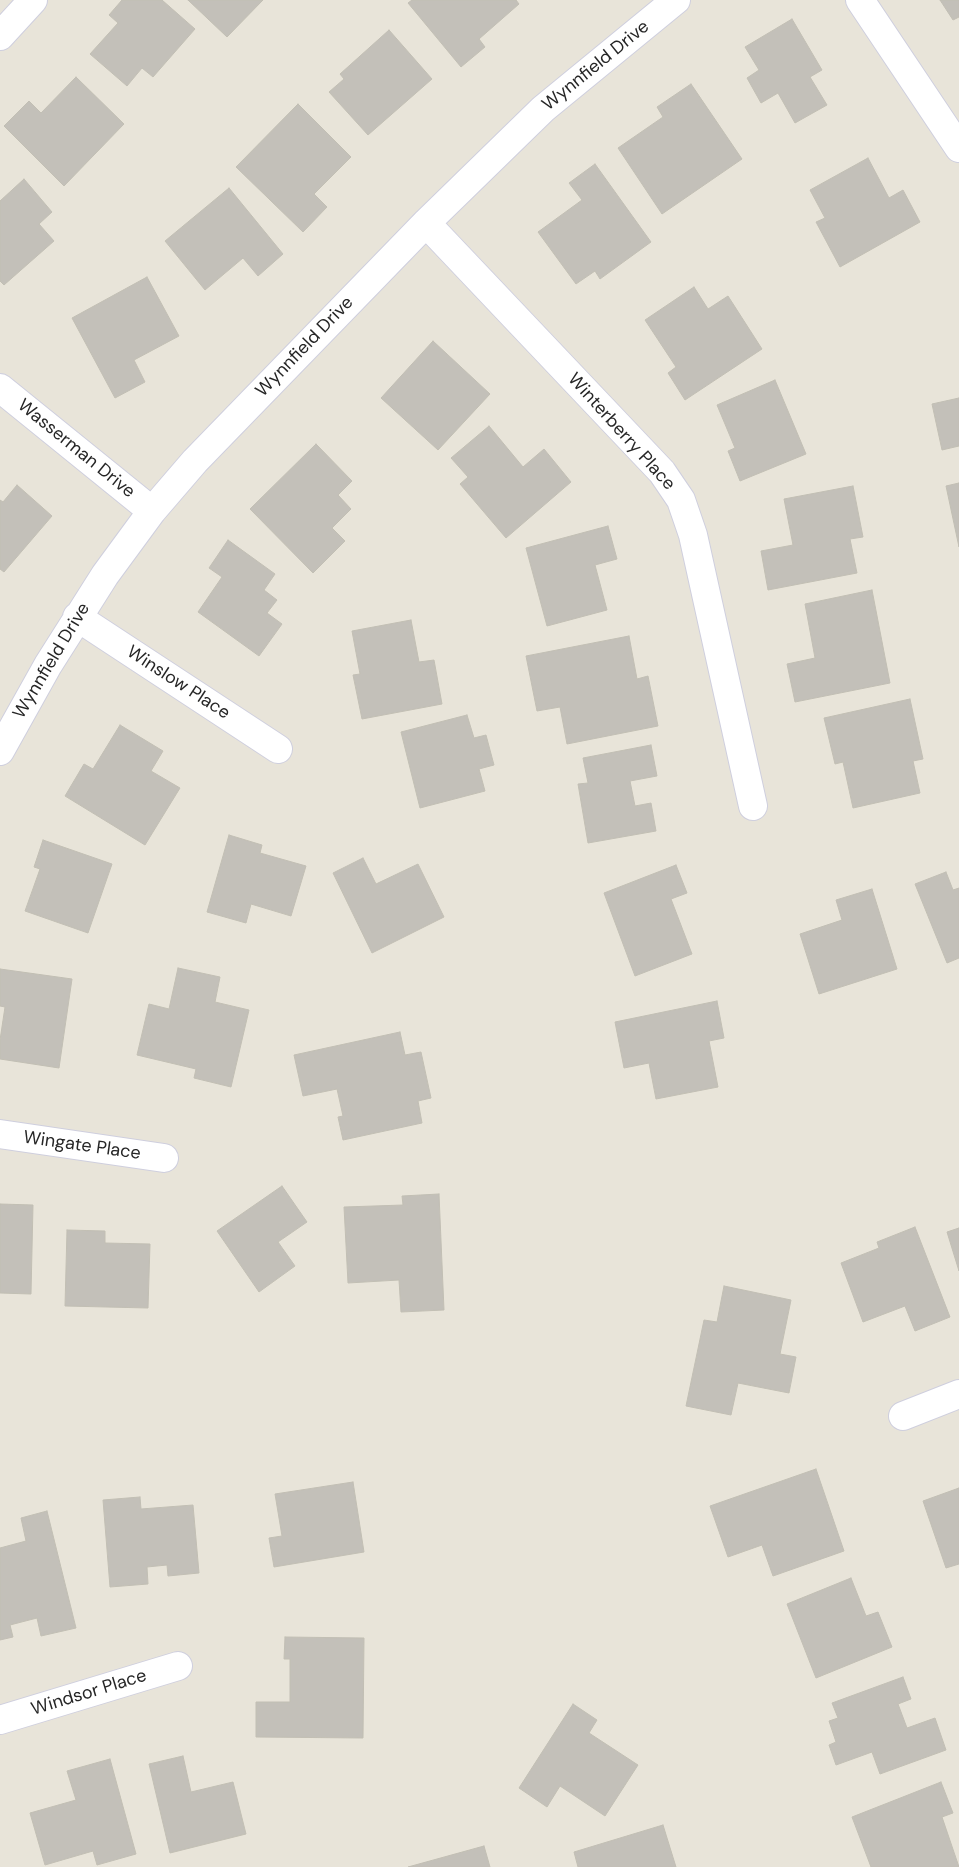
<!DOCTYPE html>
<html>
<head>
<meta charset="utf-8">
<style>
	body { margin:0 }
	canvas { display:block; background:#e8e4d9 }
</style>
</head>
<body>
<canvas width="959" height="1867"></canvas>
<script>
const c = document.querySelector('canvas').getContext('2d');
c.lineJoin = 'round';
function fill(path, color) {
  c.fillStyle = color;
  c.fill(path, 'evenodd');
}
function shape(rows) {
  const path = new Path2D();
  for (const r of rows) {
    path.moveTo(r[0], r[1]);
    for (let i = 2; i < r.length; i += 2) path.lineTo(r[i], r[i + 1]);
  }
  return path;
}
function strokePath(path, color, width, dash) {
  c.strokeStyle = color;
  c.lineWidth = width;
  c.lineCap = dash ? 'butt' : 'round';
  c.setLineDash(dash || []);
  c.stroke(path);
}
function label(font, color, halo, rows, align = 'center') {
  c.font = font + ' "DM Sans",sans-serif';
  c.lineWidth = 4.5;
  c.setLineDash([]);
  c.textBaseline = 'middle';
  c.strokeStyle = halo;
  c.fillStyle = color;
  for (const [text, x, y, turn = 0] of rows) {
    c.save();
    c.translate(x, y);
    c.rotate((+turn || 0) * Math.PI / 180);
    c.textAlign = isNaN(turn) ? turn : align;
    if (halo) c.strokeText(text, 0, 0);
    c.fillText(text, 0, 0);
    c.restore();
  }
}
const building = shape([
	[122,0,162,0,195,29,153,77,142,68,127,86,90,54,118,23,109,15,122,0],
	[188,0,263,0,227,37,188,0],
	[412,0,516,0,519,4,479,39,485,47,461,67,408,3,412,0],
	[940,0,959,0,959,17,953,20,940,0],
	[792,19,822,70,810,77,827,105,795,123,778,93,761,103,747,78,759,70,745,47,792,19],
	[389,30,432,79,368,135,329,92,344,79,340,74,389,30],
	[76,77,124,124,64,186,4,126,29,101,41,113,76,77],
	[691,84,742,159,662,214,618,148,663,117,657,107,691,84],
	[298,104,351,157,314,194,327,207,303,232,236,167,298,104],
	[868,158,889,198,903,190,920,222,840,267,816,222,825,218,810,190,868,158],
	[595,164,651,242,600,279,595,271,576,284,538,232,582,200,569,183,595,164],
	[24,179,52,212,39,224,54,241,4,285,0,281,0,201,24,179],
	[229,188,283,254,258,276,243,258,205,290,165,241,229,188],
	[147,277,179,336,134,360,145,382,115,398,72,318,147,277],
	[694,287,708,309,728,296,762,349,685,400,668,373,676,367,645,320,694,287],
	[433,341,490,394,438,450,381,398,433,341],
	[775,380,806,454,740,481,728,451,735,448,717,405,775,380],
	[959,398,959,446,942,450,932,404,959,398],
	[489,426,523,467,544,449,571,482,506,538,460,484,468,477,451,458,489,426],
	[316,444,352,481,338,495,351,509,332,528,345,541,313,573,250,509,316,444],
	[959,483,959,547,946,486,959,483],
	[17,485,52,516,4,572,0,569,0,500,3,502,17,485],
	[853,486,863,537,850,539,857,573,768,590,761,551,793,545,784,499,853,486],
	[608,526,617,559,595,565,607,610,547,626,526,548,608,526],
	[228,540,275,574,264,590,277,600,267,613,282,624,259,656,198,612,222,577,209,568,228,540],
	[872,590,890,683,795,702,787,664,815,658,805,604,872,590],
	[411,620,419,662,434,660,442,704,362,719,353,675,360,674,352,631,411,620],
	[629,636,637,679,648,676,658,726,567,744,560,707,537,711,526,656,629,636],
	[910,699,923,759,913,761,920,793,853,808,843,762,835,764,824,718,910,699],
	[467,715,474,738,486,735,494,765,479,769,485,791,420,808,401,732,467,715],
	[120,725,163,751,151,771,180,788,145,845,65,796,84,764,93,769,120,725],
	[651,745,657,776,630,781,635,806,651,803,656,831,588,843,578,784,588,783,583,758,651,745],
	[229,835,262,845,260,853,306,866,291,916,251,904,246,923,207,912,229,835],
	[43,840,112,864,88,933,25,911,40,869,34,867,43,840],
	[363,858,376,884,418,864,444,917,372,953,333,873,363,858],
	[676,865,687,893,671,899,692,954,635,976,604,893,676,865],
	[946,872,953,890,959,888,959,958,947,963,915,884,946,872],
	[872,889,897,969,819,994,800,934,842,920,836,900,872,889],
	[178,968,220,977,215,1002,249,1010,231,1087,194,1078,196,1069,137,1055,149,1004,169,1009,178,968],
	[0,969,72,979,59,1068,0,1059,0,1040,5,1007,0,1006,0,969],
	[717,1001,724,1038,709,1041,718,1087,656,1099,649,1063,624,1068,615,1022,717,1001],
	[400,1032,405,1055,421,1052,431,1098,418,1101,422,1123,343,1140,338,1117,343,1116,337,1089,303,1096,294,1055,400,1032],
	[282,1186,307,1222,278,1242,295,1266,259,1292,217,1231,282,1186],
	[439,1194,444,1310,401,1312,399,1280,348,1283,344,1207,403,1205,402,1196,439,1194],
	[0,1204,33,1205,31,1294,0,1293,0,1204],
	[915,1227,950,1317,915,1331,905,1306,863,1322,841,1263,879,1248,877,1242,915,1227],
	[959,1228,959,1271,947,1232,959,1228],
	[67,1230,105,1231,105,1243,150,1244,148,1308,65,1306,67,1230],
	[724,1286,791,1300,780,1354,796,1357,789,1393,738,1383,731,1415,686,1406,704,1320,717,1322,724,1286],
	[816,1469,844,1551,773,1576,762,1545,728,1557,710,1506,816,1469],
	[353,1482,364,1552,274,1567,269,1538,282,1536,275,1494,353,1482],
	[959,1488,959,1564,946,1568,923,1501,959,1488],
	[140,1497,141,1509,193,1505,199,1573,168,1576,167,1565,147,1567,148,1584,110,1587,103,1500,140,1497],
	[47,1511,76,1628,41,1636,37,1618,10,1625,13,1637,0,1640,0,1548,26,1541,21,1518,47,1511],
	[851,1578,866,1616,878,1612,892,1647,816,1678,787,1604,851,1578],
	[285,1637,364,1638,363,1738,256,1737,256,1702,290,1702,290,1659,284,1659,285,1637],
	[903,1677,911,1699,898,1704,907,1728,935,1718,946,1750,880,1774,872,1752,836,1765,829,1745,836,1742,829,1721,838,1718,832,1703,903,1677],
	[573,1704,597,1720,589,1733,638,1765,605,1816,560,1786,547,1807,519,1788,573,1704],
	[183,1756,191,1792,233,1782,246,1834,170,1853,149,1764,183,1756],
	[110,1759,136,1854,97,1865,93,1851,45,1865,30,1813,76,1800,67,1771,110,1759],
	[941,1782,953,1813,942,1817,959,1867,871,1867,852,1817,941,1782],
	[663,1825,676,1867,578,1867,574,1852,663,1825],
	[484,1846,490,1867,408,1867,484,1846]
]);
const minor = shape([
	[860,0,959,148],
	[0,36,33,0],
	[426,223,662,472,681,500,693,535,753,806],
	[0,388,152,511],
	[77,617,278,749],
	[0,751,48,665,105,575,152,511,195,461,426,223,543,109,676,0],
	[0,1134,164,1158],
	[903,1416,959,1394],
	[0,1720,178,1666]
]);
const streetNames = [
	["Wynnfield Drive",596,66,-39],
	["Wynnfield Drive",305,347,-46],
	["Winterberry Place",621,432,48],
	["Wasserman Drive",76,449,39],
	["Wynnfield Drive",52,661,-59],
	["Winslow Place",178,683,33],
	["Wingate Place",82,1146,8],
	["Windsor Place",89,1693,-17]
];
fill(building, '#c3c0b9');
strokePath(building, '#c2bfb4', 1);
strokePath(minor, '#cfcfde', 30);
strokePath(minor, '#fff', 28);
label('18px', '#262626', '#fff', streetNames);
</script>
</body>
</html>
